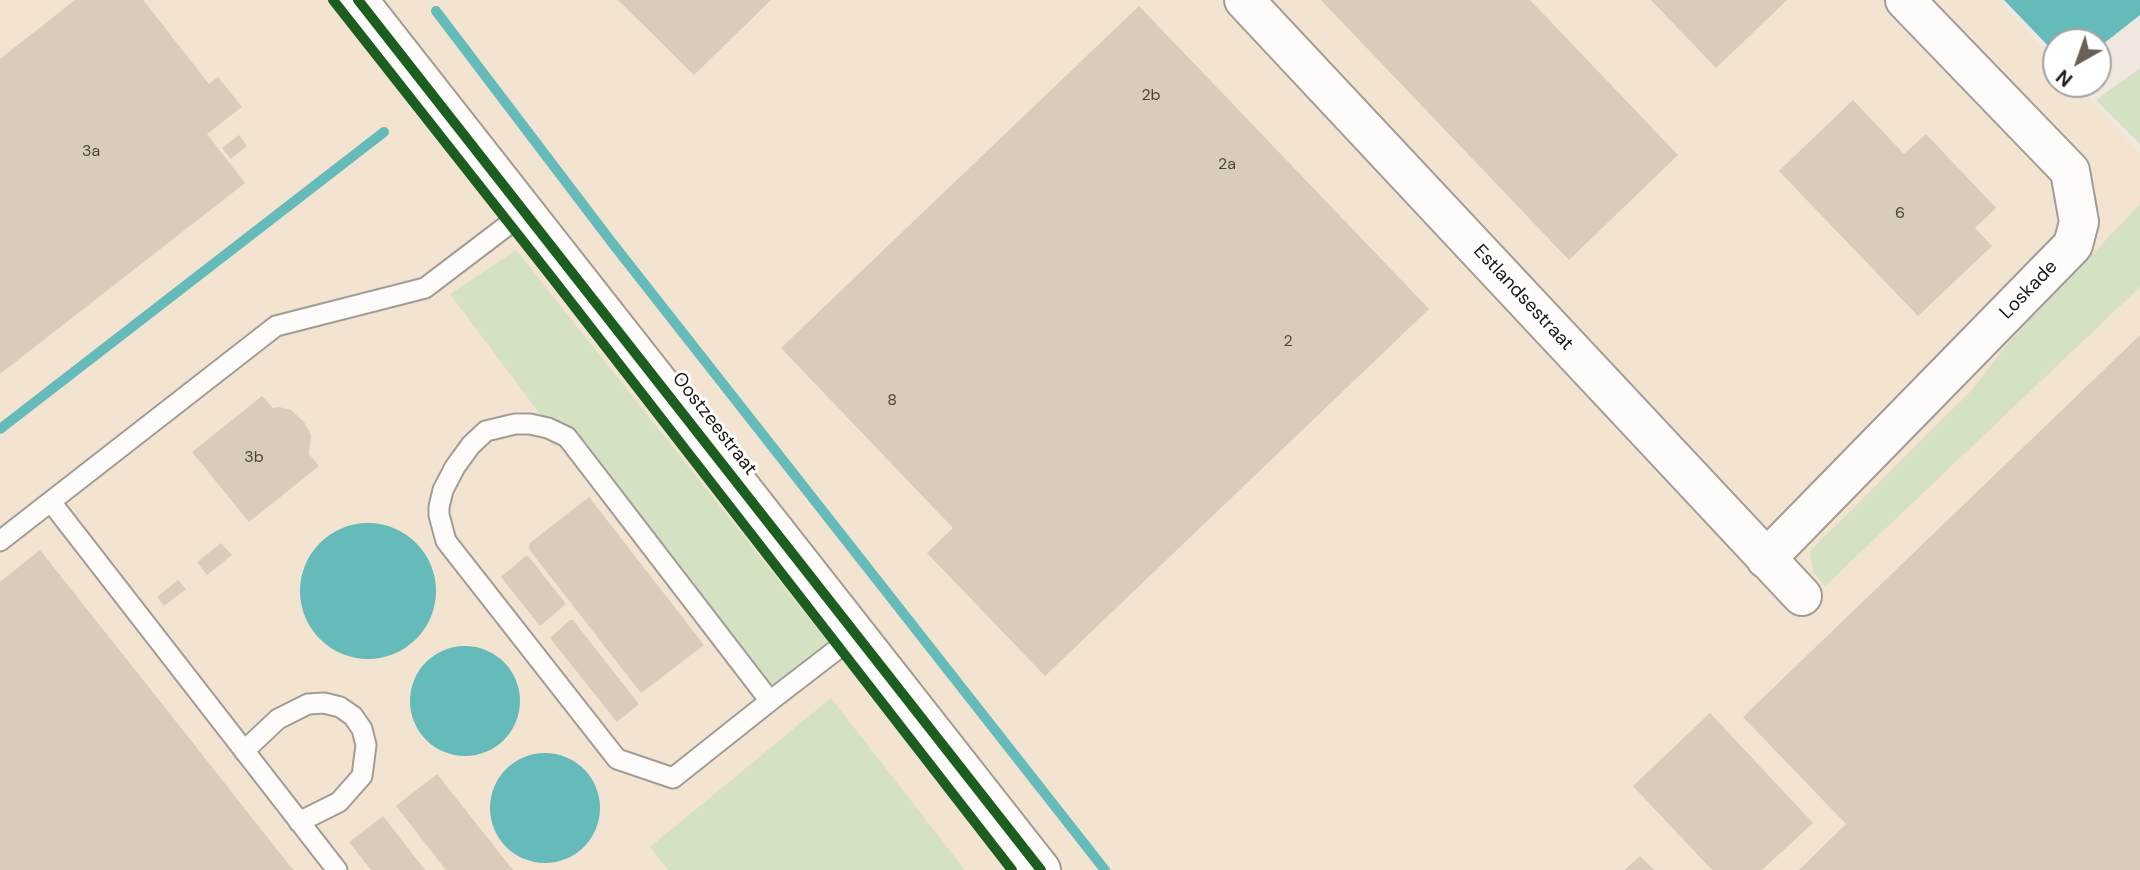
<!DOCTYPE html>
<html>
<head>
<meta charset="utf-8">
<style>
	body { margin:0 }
	#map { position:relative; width:2140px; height:870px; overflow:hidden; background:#f0e8de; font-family:"DM Sans",sans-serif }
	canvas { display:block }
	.north { position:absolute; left:2042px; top:28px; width:70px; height:70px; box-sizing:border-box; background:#fff; border:2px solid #a5a3a0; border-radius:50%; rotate:220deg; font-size:19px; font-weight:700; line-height:28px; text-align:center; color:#1e1912 }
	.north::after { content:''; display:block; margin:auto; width:24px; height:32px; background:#686159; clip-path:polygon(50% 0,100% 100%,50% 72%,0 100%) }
</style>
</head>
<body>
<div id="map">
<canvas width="2140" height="870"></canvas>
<div class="north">N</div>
</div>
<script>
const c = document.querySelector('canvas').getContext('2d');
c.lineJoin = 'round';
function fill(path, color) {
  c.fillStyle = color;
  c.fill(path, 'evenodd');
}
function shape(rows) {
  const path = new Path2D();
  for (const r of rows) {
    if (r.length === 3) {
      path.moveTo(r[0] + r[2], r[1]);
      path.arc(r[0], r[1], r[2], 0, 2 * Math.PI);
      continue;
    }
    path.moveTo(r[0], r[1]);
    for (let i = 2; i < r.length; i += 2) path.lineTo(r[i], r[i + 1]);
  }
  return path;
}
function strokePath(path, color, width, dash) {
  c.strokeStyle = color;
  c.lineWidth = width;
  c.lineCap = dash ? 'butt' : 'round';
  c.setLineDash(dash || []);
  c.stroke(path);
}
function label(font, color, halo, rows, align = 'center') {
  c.font = font + ' "DM Sans",sans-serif';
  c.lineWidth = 6;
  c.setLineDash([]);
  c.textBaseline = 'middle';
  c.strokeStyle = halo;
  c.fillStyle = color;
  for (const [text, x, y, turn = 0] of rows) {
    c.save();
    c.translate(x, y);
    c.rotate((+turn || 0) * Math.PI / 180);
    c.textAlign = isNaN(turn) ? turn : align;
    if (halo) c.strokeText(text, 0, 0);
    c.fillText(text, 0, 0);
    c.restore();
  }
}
const built = shape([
	[0,0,1998,0,2056,62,2056,84,2076,84,2140,153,2140,870,0,870]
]);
const green = shape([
	[2140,68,2140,144,2096,100],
	[2140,204,2140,287,1825,586,1813,572,1810,551,1972,390,2008,343],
	[516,250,832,647,759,706,450,294],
	[831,698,965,870,668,870,650,847]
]);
const water = shape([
	[2004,0,2140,0,2140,15,2098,48,2098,42,2056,42,2056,54],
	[368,591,68],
	[465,701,55],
	[545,808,55]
]);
const stream = shape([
	[436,11,613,244,1105,870],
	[0,429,384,132]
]);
const building = shape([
	[75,0,143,0,209,84,218,77,242,107,207,134,245,183,0,374,0,59],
	[618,0,771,0,694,75],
	[1321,0,1530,0,1678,155,1569,260],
	[1651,0,1787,0,1716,68],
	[1139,6,1429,309,1045,676,927,553,953,528,781,348],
	[1853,100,1904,154,1926,134,1996,208,1975,228,1992,246,1918,316,1779,171],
	[239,135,247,146,231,159,222,148],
	[2140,335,2140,870,1799,870,1846,824,1743,717],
	[262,396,273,408,279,407,291,410,304,422,311,435,309,454,319,466,249,522,192,452],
	[589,497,704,645,641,693,529,549,530,543],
	[221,543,232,555,207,575,197,562],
	[40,550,193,743,293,870,0,870,0,582],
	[526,556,529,557,566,604,540,626,501,577],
	[178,580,186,589,164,606,157,597],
	[570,620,573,620,638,703,638,705,617,722,550,638],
	[1710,713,1813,823,1762,870,1712,870,1633,786],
	[437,774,513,870,446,870,396,806],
	[383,816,425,870,371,870,349,842],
	[1640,856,1654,870,1625,870]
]);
const service = shape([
	[515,424,530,424,548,428,567,437,770,701,673,778,617,759,446,541,439,515,439,507,443,490,455,467,471,445,486,431,515,424],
	[51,502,337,870],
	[0,541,276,326,425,288,525,212],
	[770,701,857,634],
	[244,751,278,719,308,704,324,703,340,707,353,716,362,729,366,745,362,776,339,802,299,822]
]);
const minor = shape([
	[358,0,1041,870],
	[1244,0,1802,596],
	[1766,559,2073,245,2079,222,2070,171,1905,0]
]);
const cycleway = shape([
	[333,0,553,279,1012,870],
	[358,0,1041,870]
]);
const numberNames = [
	["2b",1151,96],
	["3a",91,152],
	["2a",1227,165],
	["6",1900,214],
	["2",1288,342],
	["8",892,401],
	["3b",254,458]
];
const streetNames = [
	["Loskade",2029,290,-46],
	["Estlandsestraat",1523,298,47],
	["Oostzeestraat",714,424,52]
];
fill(built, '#f3e4d2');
fill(green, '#d5e1c3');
fill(water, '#65baba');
strokePath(stream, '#65baba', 10);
fill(building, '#d9ccba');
strokePath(service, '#a29c94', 23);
strokePath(minor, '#a29c94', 42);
strokePath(service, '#fdfcfa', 19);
strokePath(minor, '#fdfcfa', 38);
strokePath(cycleway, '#1b5e20', 10);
label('16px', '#4d463c', null, numberNames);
label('19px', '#1e1912', '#fff', streetNames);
</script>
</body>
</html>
